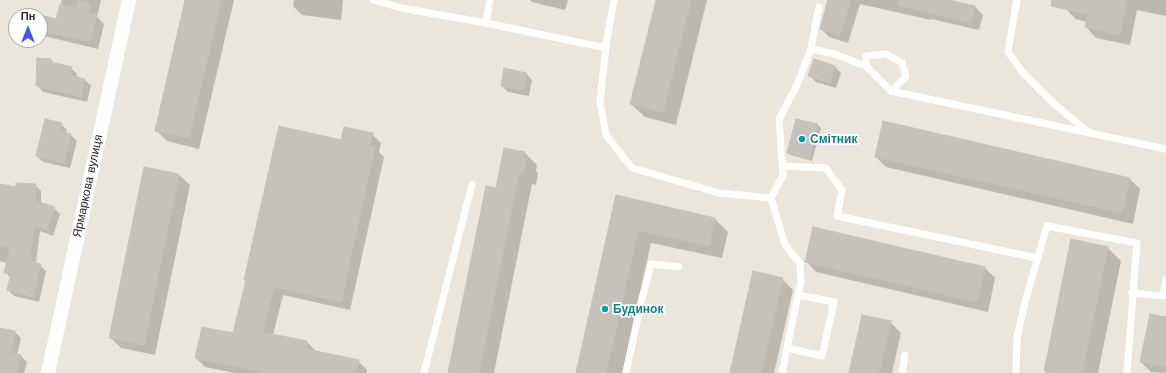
<!DOCTYPE html>
<html>
<head>
<meta charset="utf-8">
<style>
	body { margin:0 }
	#map { position:relative; width:1166px; height:373px; overflow:hidden; background:#ebe6dc; font-family:"Work Sans",sans-serif }
	canvas { display:block }
	.north { position:absolute; left:8px; top:8px; width:40px; height:40px; box-sizing:border-box; background:#fff; border:1px solid #a9a9a9; border-radius:50%; rotate:0deg; font-size:11px; font-weight:700; line-height:16px; text-align:center; color:#292929 }
	.north::after { content:''; display:block; margin:auto; width:14px; height:18px; background:#4155f3; clip-path:polygon(50% 0,100% 100%,50% 72%,0 100%) }
</style>
</head>
<body>
<div id="map">
<canvas width="1166" height="373"></canvas>
<div class="north">Пн</div>
</div>
<script>
const c = document.querySelector('canvas').getContext('2d');
c.lineJoin = 'round';
function fill(path, color) {
  c.fillStyle = color;
  c.fill(path, 'evenodd');
}
function shape(rows) {
  const path = new Path2D();
  for (const r of rows) {
    path.moveTo(r[0], r[1]);
    for (let i = 2; i < r.length; i += 2) path.lineTo(r[i], r[i + 1]);
  }
  return path;
}
function strokePath(path, color, width, dash) {
  c.strokeStyle = color;
  c.lineWidth = width;
  c.lineCap = dash ? 'butt' : 'round';
  c.setLineDash(dash || []);
  c.stroke(path);
}
function label(font, color, halo, rows, align = 'center') {
  c.font = font + ' "Work Sans",sans-serif';
  c.lineWidth = 3.5;
  c.setLineDash([]);
  c.textBaseline = 'middle';
  c.strokeStyle = halo;
  c.fillStyle = color;
  for (const [text, x, y, turn = 0] of rows) {
    c.save();
    c.translate(x, y);
    c.rotate((+turn || 0) * Math.PI / 180);
    c.textAlign = isNaN(turn) ? turn : align;
    if (halo) c.strokeText(text, 0, 0);
    c.fillText(text, 0, 0);
    c.restore();
  }
}
const shadow = shape([
	[62,0,101,0,97,17,104,24,98,49,40,35,40,16,57,20],
	[186,0,234,0,199,149,167,141,156,130],
	[294,0,343,0,341,20,302,15,293,6],
	[530,0,568,0,565,10,532,2],
	[657,0,707,0,676,125,645,117,631,104],
	[830,0,945,0,975,7,983,15,979,30,931,19,931,20,860,4,848,43,829,37,821,29],
	[1068,0,1166,0,1166,16,1137,10,1130,45,1096,38,1086,27,1087,22,1076,19,1066,9],
	[30,14,39,16,30,16],
	[51,60,55,64,71,68,77,74,76,78,85,80,91,86,87,102,43,92,37,85],
	[814,60,835,67,841,73,836,88,816,82,810,76],
	[526,73,532,80,529,96,508,92,502,86],
	[61,124,67,130,66,134,71,135,77,141,70,168,43,162,37,156],
	[818,125,821,128,812,161,791,155,788,153],
	[372,134,381,143,379,152,384,157,350,310,283,295,273,335,307,342,316,351,358,361,367,370,367,373,235,373,205,367,196,358,234,335,247,281,245,280,342,141],
	[525,153,537,165,536,171,538,173,536,185,532,184,494,373,449,373,497,189],
	[876,157,1130,179,1140,189,1133,224,886,167],
	[179,175,190,185,155,355,121,348,110,337],
	[35,185,41,191,41,204,54,208,60,214,53,236,40,231,36,262,46,271,39,302,14,296,8,290,11,278,5,272,8,263,0,261,0,210,17,188],
	[616,197,715,219,728,232,722,258,651,243,622,373,577,373],
	[1108,248,1121,261,1098,373,1047,373,1045,370],
	[806,261,985,268,995,278,988,312,816,272],
	[782,279,793,290,774,373,731,373],
	[1166,318,1166,373,1151,372,1141,362],
	[890,322,901,333,892,373,850,373],
	[0,329,15,332,21,338,17,355,21,356,27,362,24,373,0,373]
]);
const building = shape([
	[78,0,91,3,89,13,97,15,90,42,40,30,40,15,56,19,60,4,76,8,78,0],
	[185,0,221,0,189,138,155,131,185,0],
	[656,0,691,0,663,112,630,104,656,0],
	[828,0,851,0,840,35,820,29,828,0],
	[899,0,949,0,975,6,971,23,899,5,899,0],
	[1052,0,1127,0,1120,35,1085,27,1088,14,1051,6,1052,0],
	[37,58,51,59,51,62,72,67,70,75,85,79,81,97,36,86,37,58],
	[814,59,835,66,830,83,808,76,814,59],
	[504,68,526,73,523,90,501,86,504,68],
	[45,119,62,123,60,131,71,134,64,163,36,156,45,119],
	[796,119,818,124,809,159,787,153,796,119],
	[883,121,1130,178,1122,213,875,157,883,121],
	[279,126,341,140,344,127,373,133,370,146,375,147,341,302,274,287,262,332,307,341,306,349,359,360,356,373,266,373,195,358,202,327,233,333,246,280,244,280,279,126],
	[504,148,525,152,524,159,526,159,523,173,519,172,479,373,448,373,486,186,496,188,504,148],
	[144,167,179,174,144,345,109,338,144,167],
	[16,183,36,184,35,201,55,207,47,230,34,226,30,257,32,258,31,262,41,264,33,297,7,290,11,274,4,273,10,248,0,246,0,184,16,187,16,183],
	[616,195,715,218,709,246,638,230,606,373,576,373,616,195],
	[813,227,985,267,977,302,805,262,813,227],
	[1071,239,1108,247,1082,373,1054,373,1044,371,1071,239],
	[753,271,783,278,761,373,730,373,753,271],
	[1150,314,1166,317,1166,367,1140,362,1150,314],
	[862,315,891,321,879,373,849,373,862,315],
	[0,328,15,331,11,353,21,355,17,373,0,373,0,328]
]);
const lane = shape([
	[373,0,401,8,486,23],
	[490,0,486,23,606,48],
	[614,0,607,39,600,101,606,135,632,168,719,193,771,198,783,175,779,119,797,85,811,49,819,7],
	[1017,0,1008,52,1023,73,1053,103,1086,130],
	[811,49,834,54,866,66,891,91,1166,149],
	[866,66,866,56,886,54,902,63,906,77,891,91],
	[783,166,826,168,842,190,837,216,1037,258],
	[771,198,785,245,800,263,801,283,798,295,787,348,822,356,834,302,798,295],
	[1132,293,1163,296,1166,280],
	[424,373,472,184],
	[626,373,641,303,651,264,679,267],
	[782,373,787,348],
	[902,373,905,355],
	[1016,373,1017,338,1025,302,1047,226,1137,243,1127,373]
]);
const street = shape([
	[48,373,129,0]
]);
const markers = [
	[802,139,4,"#0f9aa8"],
	[605,309,4,"#0f9aa8"]
];
const cultureNames = [
	["Смітник",810,139],
	["Будинок",613,309]
];
const streetNames = [
	["Ярмаркова вулиця",88,186,-78]
];
fill(shadow, '#0003');
fill(building, '#c6c2bb');
strokePath(building, '#c6c1b5', 1);
strokePath(lane, '#fff', 7);
strokePath(street, '#fff', 14);
for (const [x, y, r, color] of markers) {
  const dot = new Path2D();
  dot.arc(x, y, r, 0, 2 * Math.PI);
  c.fillStyle = color;
  c.fill(dot);
  strokePath(dot, '#fff', 1.5);
}
label('bold 12px', '#0d838f', '#fff', cultureNames, 'left');
label('12px', '#292929', '#fff', streetNames);
</script>
</body>
</html>
